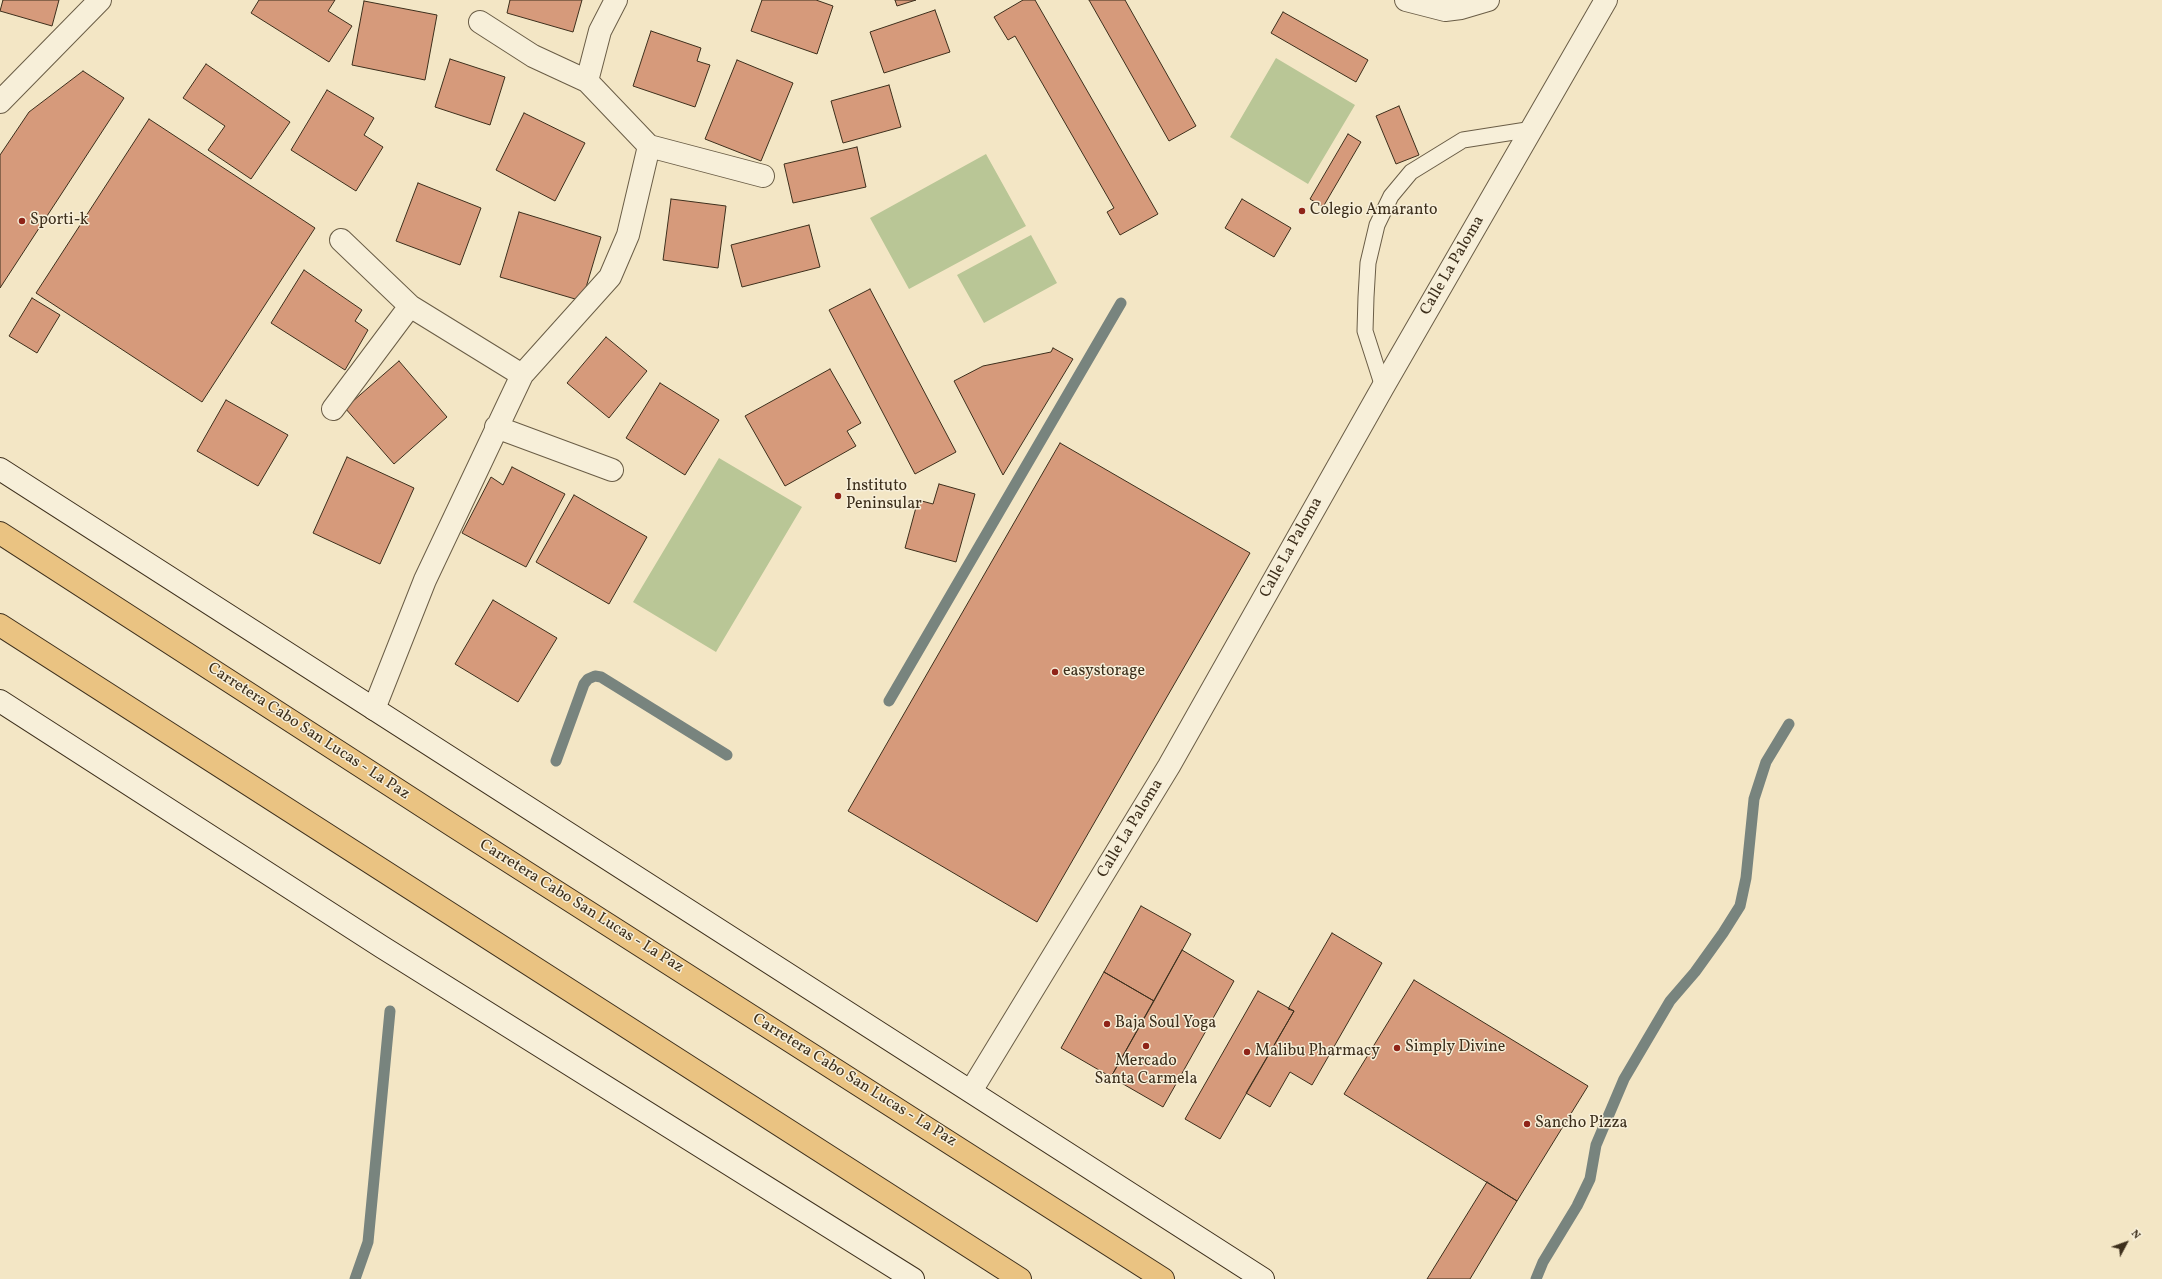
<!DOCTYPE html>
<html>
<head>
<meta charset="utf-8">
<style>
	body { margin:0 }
	#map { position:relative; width:2162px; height:1279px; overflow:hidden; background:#f3e6c5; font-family:Vollkorn,serif }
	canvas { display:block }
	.north { position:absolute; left:2106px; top:1223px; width:40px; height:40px; -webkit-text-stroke:3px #f7efd9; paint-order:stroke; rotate:49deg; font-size:11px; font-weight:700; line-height:16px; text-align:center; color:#3d2f1c }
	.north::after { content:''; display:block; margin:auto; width:14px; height:18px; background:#3d2f1c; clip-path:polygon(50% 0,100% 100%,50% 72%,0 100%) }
</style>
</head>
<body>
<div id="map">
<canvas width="2162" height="1279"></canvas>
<div class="north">N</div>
</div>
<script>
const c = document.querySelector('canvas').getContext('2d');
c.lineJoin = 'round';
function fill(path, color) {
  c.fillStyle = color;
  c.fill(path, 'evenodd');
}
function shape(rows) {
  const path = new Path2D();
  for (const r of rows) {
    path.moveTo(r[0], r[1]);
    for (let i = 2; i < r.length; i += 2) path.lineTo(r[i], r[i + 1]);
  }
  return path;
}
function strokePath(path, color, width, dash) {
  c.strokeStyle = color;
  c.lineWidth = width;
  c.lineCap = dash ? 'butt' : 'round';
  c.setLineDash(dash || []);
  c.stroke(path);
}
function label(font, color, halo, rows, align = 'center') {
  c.font = font + ' Vollkorn,serif';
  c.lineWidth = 3;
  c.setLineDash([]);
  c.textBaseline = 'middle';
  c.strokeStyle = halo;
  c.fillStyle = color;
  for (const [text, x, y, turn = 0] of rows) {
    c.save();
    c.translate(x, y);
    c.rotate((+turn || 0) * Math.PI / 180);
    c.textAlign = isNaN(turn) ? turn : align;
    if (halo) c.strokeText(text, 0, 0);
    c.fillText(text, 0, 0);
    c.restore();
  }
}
const green = shape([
	[1276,58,1355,105,1308,184,1230,137],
	[986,154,1026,226,909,289,870,218],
	[1031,235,1057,283,984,323,957,275],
	[719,458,802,507,716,652,633,602]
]);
const stream = shape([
	[889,701,1121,303],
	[556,761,584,684,588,679,595,676,601,677,727,755],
	[355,1279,368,1242,390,1011],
	[1536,1279,1543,1262,1577,1206,1590,1179,1596,1145,1624,1079,1670,1001,1695,972,1723,933,1740,906,1746,878,1754,799,1766,762,1789,724]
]);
const building = shape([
	[3,0,59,0,52,26,0,11,3,0],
	[259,0,335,0,328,11,352,26,329,62,251,13,259,0],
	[510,0,582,0,573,32,507,13,510,0],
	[762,0,816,0,833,6,817,54,751,31,762,0],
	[895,0,916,0,897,6,895,0],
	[1023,0,1035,0,1158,214,1120,235,1107,212,1114,208,1015,36,1008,40,994,17,1023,0],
	[1089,0,1125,0,1196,126,1169,141,1089,0],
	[364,1,437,15,425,80,352,65,364,1],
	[935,10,950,52,884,73,870,32,935,10],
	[1283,12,1368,60,1356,82,1271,33,1283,12],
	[651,31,701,48,697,61,710,65,695,107,633,86,651,31],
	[450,59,505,77,490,125,435,107,450,59],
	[737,60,793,83,761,161,705,139,737,60],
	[206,64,290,122,251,179,208,150,225,126,183,98,206,64],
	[83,71,124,98,0,288,0,155,29,112,83,71],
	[889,85,901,127,843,143,831,101,889,85],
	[327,90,374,118,364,135,383,147,356,191,291,150,327,90],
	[1399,106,1419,155,1396,164,1376,116,1399,106],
	[524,113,585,143,555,201,496,170,524,113],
	[149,119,315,228,202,402,36,293,149,119],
	[1348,134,1361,142,1323,207,1310,199,1348,134],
	[857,147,866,187,793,203,784,164,857,147],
	[418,183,481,208,460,265,396,241,418,183],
	[671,199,726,206,718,268,663,260,671,199],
	[1242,199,1291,228,1274,257,1225,228,1242,199],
	[519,212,601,237,582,301,500,277,519,212],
	[809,225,820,267,742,287,731,245,809,225],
	[304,270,362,310,355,321,368,330,345,370,271,323,304,270],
	[870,289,956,452,915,474,829,310,870,289],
	[32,298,60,315,37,353,9,336,32,298],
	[606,337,647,371,609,418,567,383,606,337],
	[1053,348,1073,359,1003,475,954,381,983,366,1051,352,1053,348],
	[399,361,447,417,394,464,345,408,399,361],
	[830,369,861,423,847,431,856,446,785,486,745,416,830,369],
	[660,383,719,420,685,475,626,438,660,383],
	[226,400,288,435,258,486,197,451,226,400],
	[1060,443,1250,553,1037,922,848,811,1060,443],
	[347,457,414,488,380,564,313,533,347,457],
	[512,467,565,494,526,567,462,533,491,477,503,485,512,467],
	[939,484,975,494,956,562,905,548,918,500,933,504,939,484],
	[574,495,647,537,609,604,536,562,574,495],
	[493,600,557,638,518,702,455,664,493,600],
	[1141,906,1191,934,1154,1001,1104,972,1141,906],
	[1332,933,1382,963,1312,1085,1290,1072,1270,1107,1246,1093,1294,1011,1288,1009,1332,933],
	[1182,950,1234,981,1163,1107,1111,1077,1182,950],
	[1104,972,1154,1001,1111,1077,1061,1048,1104,972],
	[1414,980,1588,1086,1517,1201,1344,1094,1414,980],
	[1258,991,1294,1011,1220,1139,1185,1119,1258,991],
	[1487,1182,1517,1201,1470,1279,1427,1279,1487,1182]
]);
const service = shape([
	[1383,387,1365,331,1366,297,1368,263,1377,225,1391,196,1411,172,1463,140,1533,129]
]);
const minor = shape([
	[1406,0,1445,10,1461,8,1488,0],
	[480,22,533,56,587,81],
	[0,102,100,0],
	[649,146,763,176],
	[410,306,522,375],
	[333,409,410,306,341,240],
	[496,427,612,470],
	[374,709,425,580,522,375,610,277,628,235,649,146,587,81,600,31,616,0],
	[971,1091,1169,766,1383,387,1606,0]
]);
const secondary = shape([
	[0,469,1263,1279],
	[0,701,382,947,913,1279]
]);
const trunk = shape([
	[0,533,455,827,1163,1279],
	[0,625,1020,1279]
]);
const markers = [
	[1302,211,4,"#8f2418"],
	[22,221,4,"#8f2418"],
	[838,496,4,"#8f2418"],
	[1055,672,4,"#8f2418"],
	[1107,1024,4,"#8f2418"],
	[1146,1046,4,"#8f2418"],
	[1397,1048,4,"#8f2418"],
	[1247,1052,4,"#8f2418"],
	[1527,1124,4,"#8f2418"]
];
const poiNames = [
	["Colegio Amaranto",1310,211],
	["Sporti-k",30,221],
	["Instituto",846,487],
	["Peninsular",846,505],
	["easystorage",1063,672],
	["Baja Soul Yoga",1115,1024],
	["Simply Divine",1405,1048],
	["Malibu Pharmacy",1255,1052],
	["Mercado",1146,1062,"center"],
	["Santa Carmela",1146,1080,"center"],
	["Sancho Pizza",1535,1124]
];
const streetNames = [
	["Calle La Paloma",1453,266,-60],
	["Calle La Paloma",1292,548,-61],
	["Carretera Cabo San Lucas - La Paz",308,732,33],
	["Calle La Paloma",1131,829,-59],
	["Carretera Cabo San Lucas - La Paz",581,907,32],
	["Carretera Cabo San Lucas - La Paz",854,1081,32]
];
fill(green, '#b9c696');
strokePath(stream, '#78847e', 11);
fill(building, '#d69a7b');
strokePath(building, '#3d2f1c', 1);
strokePath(service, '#6a5d46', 17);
strokePath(minor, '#6a5d46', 24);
strokePath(secondary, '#3d2f1c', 24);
strokePath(trunk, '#3d2f1c', 24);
strokePath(service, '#f7efd9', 15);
strokePath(minor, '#f7efd9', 22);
strokePath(secondary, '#f7efd9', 22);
strokePath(trunk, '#eac382', 22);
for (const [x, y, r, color] of markers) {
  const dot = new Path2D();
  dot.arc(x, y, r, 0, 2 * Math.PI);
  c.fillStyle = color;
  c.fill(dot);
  strokePath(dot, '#f7efd9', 1.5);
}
label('16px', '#3d2f1c', '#f7efd9', poiNames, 'left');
label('16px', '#3d2f1c', '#f7efd9', streetNames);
</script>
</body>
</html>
